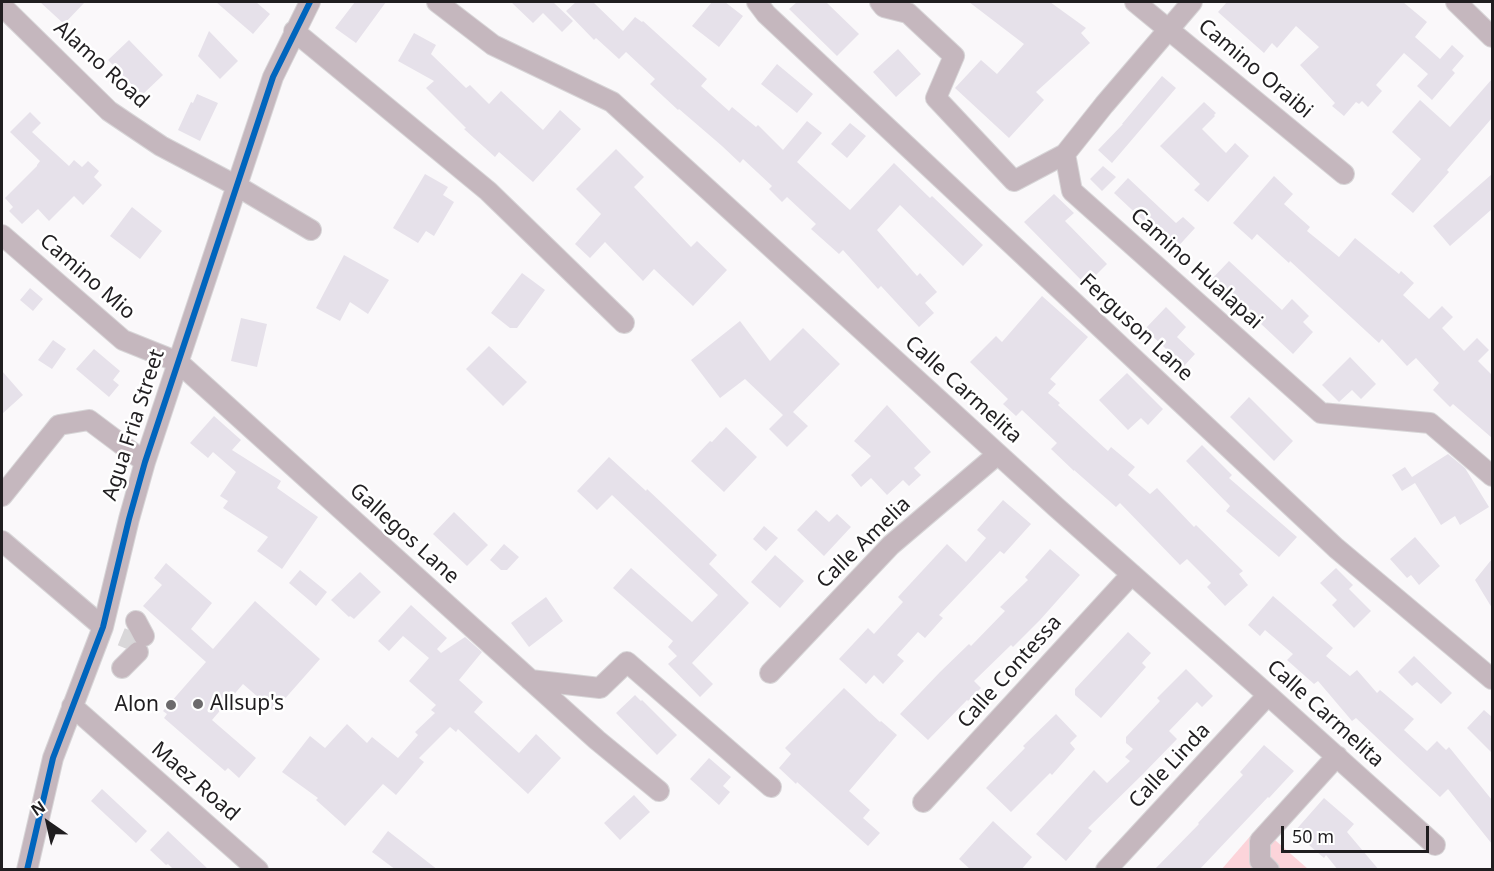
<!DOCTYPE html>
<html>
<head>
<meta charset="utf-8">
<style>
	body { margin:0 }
	#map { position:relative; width:1494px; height:871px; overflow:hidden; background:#faf8fa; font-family:"Noto Sans",sans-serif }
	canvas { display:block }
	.frame { position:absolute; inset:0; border:3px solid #201e20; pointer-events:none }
	.north { position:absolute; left:18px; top:793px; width:60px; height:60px; -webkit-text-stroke:4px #fff; paint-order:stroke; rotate:326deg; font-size:16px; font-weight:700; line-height:24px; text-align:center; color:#201e20 }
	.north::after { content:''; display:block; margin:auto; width:21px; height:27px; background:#201e20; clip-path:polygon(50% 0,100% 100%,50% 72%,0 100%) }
	.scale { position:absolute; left:1281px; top:826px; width:148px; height:27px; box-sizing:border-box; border:3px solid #201e20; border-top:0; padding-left:8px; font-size:18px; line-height:21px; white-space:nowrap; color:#201e20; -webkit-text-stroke:4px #fff; paint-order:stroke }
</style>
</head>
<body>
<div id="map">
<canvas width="1494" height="871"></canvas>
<div class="frame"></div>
<div class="north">N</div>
<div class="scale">50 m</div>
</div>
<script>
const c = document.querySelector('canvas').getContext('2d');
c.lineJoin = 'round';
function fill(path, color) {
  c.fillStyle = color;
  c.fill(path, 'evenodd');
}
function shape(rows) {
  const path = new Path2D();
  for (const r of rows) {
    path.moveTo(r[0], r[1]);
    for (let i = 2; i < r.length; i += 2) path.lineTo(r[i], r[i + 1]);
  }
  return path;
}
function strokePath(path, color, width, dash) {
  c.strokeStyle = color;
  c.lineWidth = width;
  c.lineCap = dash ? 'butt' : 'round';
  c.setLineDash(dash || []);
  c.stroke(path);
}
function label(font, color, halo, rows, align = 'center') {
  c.font = font + ' "Noto Sans",sans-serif';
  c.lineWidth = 5;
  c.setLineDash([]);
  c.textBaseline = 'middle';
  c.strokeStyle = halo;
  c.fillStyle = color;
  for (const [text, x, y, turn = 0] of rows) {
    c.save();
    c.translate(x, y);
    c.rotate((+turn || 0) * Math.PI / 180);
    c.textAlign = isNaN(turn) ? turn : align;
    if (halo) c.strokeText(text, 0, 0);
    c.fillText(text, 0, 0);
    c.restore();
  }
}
const green = shape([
	[1259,826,1308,869,1221,870]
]);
const building = shape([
	[40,2,85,2,64,24],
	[216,2,256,2,270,14,253,34],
	[355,2,386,2,356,43,335,28],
	[511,2,554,2,553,2,573,21,562,32,543,13,533,23],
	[576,2,593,2,623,31,635,17,642,22,643,21,707,79,701,86,729,111,732,107,756,127,758,125,783,150,807,121,822,133,797,162,850,210,894,163,930,198,932,196,983,245,963,266,900,205,877,230,917,276,920,273,937,292,925,303,934,313,919,327,881,286,878,289,843,250,839,254,811,229,816,224,787,197,782,202,769,189,772,186,743,159,740,163,722,146,679,109,678,110,650,84,655,79,626,52,619,59,596,38,594,40,566,11],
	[712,2,725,2,743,16,719,47,692,26],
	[797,2,826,2,859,34,837,56,789,9],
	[969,2,1050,2,1086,28,1081,33,1090,43,1036,92,1044,100,1009,138,955,88,981,60,997,74,1024,44],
	[1227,2,1403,2,1427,22,1415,37,1440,59,1452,45,1464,56,1452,70,1455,73,1432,100,1417,86,1428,74,1404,53,1376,85,1382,91,1368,107,1362,101,1359,104,1356,102,1344,116,1332,106,1335,103,1300,65,1319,47,1296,26,1277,48,1272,43,1264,53,1218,12],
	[209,31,238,61,220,79,198,56],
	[414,33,436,45,431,54,466,88,470,85,489,104,501,91,543,130,560,110,581,129,533,182,499,152,495,157,464,129,466,128,426,88,434,81,398,61],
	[129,40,163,75,142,95,108,60],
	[898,49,921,74,896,97,873,72],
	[777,64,813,94,797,113,761,84],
	[1162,76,1176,88,1112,163,1098,150,1123,124,1122,124],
	[1492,79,1492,118,1447,170,1449,172,1413,213,1391,194,1421,159,1392,132,1420,100,1450,127],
	[197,94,218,103,200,141,178,130,191,102,193,103],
	[1204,102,1216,113,1214,115,1215,116,1202,129,1226,153,1235,143,1249,156,1208,202,1194,190,1200,184,1160,146],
	[30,112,41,123,32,132,69,166,74,160,82,167,88,161,99,171,94,177,102,185,83,205,74,196,49,221,38,209,22,224,9,211,13,207,5,198,37,166,37,165,40,161,10,132],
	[850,123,866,136,847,158,831,144],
	[616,149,644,177,634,187,691,247,697,241,727,270,693,306,654,269,643,281,605,242,590,258,575,244,601,214,576,189],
	[1103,166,1116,177,1102,191,1090,179],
	[425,174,448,187,443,195,454,202,434,236,426,231,418,243,393,228],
	[1492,174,1492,209,1450,246,1433,226],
	[1274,176,1293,194,1284,204,1310,227,1307,231,1339,257,1355,238,1399,274,1401,271,1414,283,1403,295,1429,319,1442,306,1453,317,1442,328,1464,351,1477,338,1489,350,1478,361,1492,375,1492,438,1453,404,1450,407,1433,390,1439,383,1416,358,1407,366,1382,339,1379,343,1290,261,1289,263,1257,234,1252,240,1233,223],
	[1128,178,1176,223,1183,217,1195,228,1173,252,1160,240,1162,238,1114,193],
	[1054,194,1074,213,1065,221,1107,264,1086,285,1024,222],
	[132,207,162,231,140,259,110,236],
	[344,255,389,280,368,314,350,302,340,321,316,308],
	[1229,261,1282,310,1292,299,1309,316,1303,322,1313,332,1293,354,1225,290,1221,294,1209,282],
	[522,273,545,290,517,328,510,328,491,313],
	[30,288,43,299,33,311,20,300],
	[1042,296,1088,337,1050,379,1056,384,1048,393,1060,403,1058,405,1108,451,1111,447,1135,467,1128,475,1150,494,1157,488,1194,527,1196,525,1243,571,1239,574,1248,585,1225,606,1207,587,1211,583,1187,559,1180,565,1120,503,1116,507,1074,470,1074,471,1051,449,1057,443,1022,410,1016,416,1003,404,1008,399,970,362,996,336,1002,342],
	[1166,307,1186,327,1177,337,1195,354,1184,366,1145,329],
	[241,318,267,324,257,367,231,361],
	[740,321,770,361,803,328,840,364,793,412,808,426,787,447,769,429,783,415,745,379,720,398,691,360],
	[53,340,66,349,52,369,38,360],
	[489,346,527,382,503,406,466,369],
	[94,349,120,371,113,380,119,385,109,397,76,369],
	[1350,357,1376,384,1361,399,1352,390,1339,402,1322,385],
	[2,371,23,395,2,414],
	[1127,373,1163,409,1148,425,1141,418,1128,430,1099,400],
	[1249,397,1293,441,1274,461,1230,417],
	[887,405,931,452,914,468,921,475,909,486,903,480,887,495,871,478,861,487,851,475,871,456,854,441],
	[214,416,241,440,232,450,281,481,277,488,318,517,282,569,257,551,268,537,223,508,228,501,220,496,236,472,213,452,208,458,190,443],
	[726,427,757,457,724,492,691,461,710,441,712,442],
	[1202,445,1232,475,1229,478,1297,537,1279,557,1226,511,1230,506,1186,461],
	[1448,454,1465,468,1489,507,1460,525,1455,516,1441,525,1415,483,1402,491,1392,475,1405,467,1412,477],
	[609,457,646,491,647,489,717,555,709,564,749,603,692,663,713,684,700,697,668,664,677,656,668,647,673,641,613,588,631,568,692,622,718,595,612,495,597,510,577,491],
	[1003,500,1031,524,1004,554,1000,551,939,615,943,618,925,638,918,632,897,655,904,661,883,684,874,675,866,684,839,659,868,628,874,634,903,602,898,597,947,544,966,562,986,538,977,530],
	[816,510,829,522,837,514,851,527,824,556,797,530],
	[454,512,488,545,467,566,433,534],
	[764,526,778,538,766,551,753,539],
	[1415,537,1440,566,1419,585,1411,575,1407,578,1390,559],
	[504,544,519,557,507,570,501,570,490,560],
	[1050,549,1080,575,1040,620,1013,647,1011,645,974,681,981,688,968,701,967,700,928,740,900,714,940,672,969,644,971,646,1005,611,1000,607,1028,580,1025,577],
	[775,555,804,581,780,608,751,582],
	[1492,559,1492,608,1475,580],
	[166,563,212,603,191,629,213,649,255,601,320,659,274,711,243,684,212,720,256,758,239,778,228,768,225,771,164,718,167,714,163,711,206,662,143,606,162,585,154,578],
	[1336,568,1353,585,1349,589,1371,611,1354,628,1332,605,1337,600,1320,583],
	[300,570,327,592,316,606,289,583],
	[360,572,381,592,354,619,350,616,349,617,331,600],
	[1273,596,1333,648,1326,656,1350,676,1357,670,1377,693,1380,690,1414,719,1404,730,1427,751,1437,741,1446,750,1449,747,1492,800,1492,844,1448,789,1440,797,1356,718,1352,721,1318,681,1314,684,1287,660,1293,654,1265,630,1260,636,1248,625],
	[546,597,563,621,529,647,511,623],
	[411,605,447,638,437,649,441,653,465,637,482,652,459,680,483,702,474,712,519,753,536,734,561,758,528,794,458,729,456,732,450,727,419,758,424,762,396,795,383,784,345,826,316,800,318,798,282,772,310,736,325,748,347,724,367,743,372,737,398,758,418,735,415,732,435,713,431,710,436,705,409,681,429,658,403,636,389,651,378,641],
	[1128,632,1151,653,1142,663,1146,667,1101,718,1075,695,1075,689],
	[1414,656,1452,693,1441,704,1417,682,1412,686,1398,672],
	[1186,669,1213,696,1202,707,1197,702,1169,731,1177,739,1143,774,1088,828,1092,831,1066,861,1036,834,1094,770,1107,783,1130,761,1125,757,1133,749,1126,743,1126,737,1160,701,1157,698],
	[844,688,880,722,881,721,897,735,849,791,870,810,863,818,880,833,868,846,797,782,796,784,779,768,791,754,785,748],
	[635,695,641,701,642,700,677,735,657,755,616,713],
	[1484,710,1492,717,1492,753,1467,728],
	[1056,714,1077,736,1070,743,1075,749,1052,775,1050,773,1011,812,986,788,1025,748,1023,746],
	[1264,745,1294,771,1269,798,1268,797,1199,870,1154,870,1199,824,1198,823,1243,775,1240,772],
	[709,758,731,777,723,786,730,792,719,805,690,779],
	[102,789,147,831,136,843,91,801],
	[634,795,650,812,620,840,604,823],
	[1324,798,1354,824,1347,832,1379,870,1338,870,1326,855,1324,858,1294,832],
	[993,821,1032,857,1021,870,971,870,959,859],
	[168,831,209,870,174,870,168,864,166,865,150,850],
	[388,831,438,870,396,870,372,852]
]);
const minorTunnel = shape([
	[127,649,134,632]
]);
const minor = shape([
	[437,2,493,45,612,102,1056,507,1268,695,1435,845],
	[757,2,766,14,1336,548,1492,679],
	[880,2,884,7,908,13,954,56,936,98,1014,181,1065,154],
	[1135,2,1344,174],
	[1192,2,1104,105,1065,154,1072,191,1321,413,1430,423,1492,476],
	[1456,2,1492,37],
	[2,6,109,111,161,146,237,186,311,230],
	[294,31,488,191,624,323],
	[2,235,123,340,178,362,597,740,659,791],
	[2,496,59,425,89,420,145,462],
	[2,541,103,627],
	[136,621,144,636],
	[122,668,138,652],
	[770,673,891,545,998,454],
	[530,680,600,688,627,662,771,787],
	[72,706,258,870],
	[923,802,1132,574],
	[27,870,53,758,103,627,129,519,145,462,273,77,310,2],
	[1106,870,1268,695],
	[1269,870,1260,861,1260,841,1337,756]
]);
const bus1 = shape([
	[27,870,53,758,103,627,129,519,145,462,273,77,310,2]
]);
const markers = [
	[198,704,6,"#6c6a6c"],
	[171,705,6,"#6c6a6c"]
];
const streetNames = [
	["Alamo Road",101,65,42],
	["Camino Oraibi",1255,69,40],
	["Camino Hualapai",1196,269,42],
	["Camino Mio",87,277,41],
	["Ferguson Lane",1136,328,43],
	["Calle Carmelita",963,390,42],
	["Agua Fria Street",134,425,-72],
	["Gallegos Lane",404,534,42],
	["Calle Amelia",864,543,-44],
	["Calle Contessa",1010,672,-48],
	["Calle Carmelita",1325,714,42],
	["Calle Linda",1170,766,-47],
	["Maez Road",195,782,41]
];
const poiNames = [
	["Allsup's",210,704],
	["Alon",159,705,"right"]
];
fill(green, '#fcd4da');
fill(building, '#e6e1ea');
strokePath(minorTunnel, '#d9d7d9', 20, [20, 10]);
strokePath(minor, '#d7d5d7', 22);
strokePath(minor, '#c5b7be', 20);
strokePath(bus1, '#0065bd', 6);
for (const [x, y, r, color] of markers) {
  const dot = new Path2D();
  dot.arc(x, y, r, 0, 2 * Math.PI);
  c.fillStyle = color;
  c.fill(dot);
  strokePath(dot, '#fff', 2);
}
label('21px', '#201e20', '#fff', streetNames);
label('21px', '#201e20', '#fff', poiNames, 'left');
</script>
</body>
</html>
